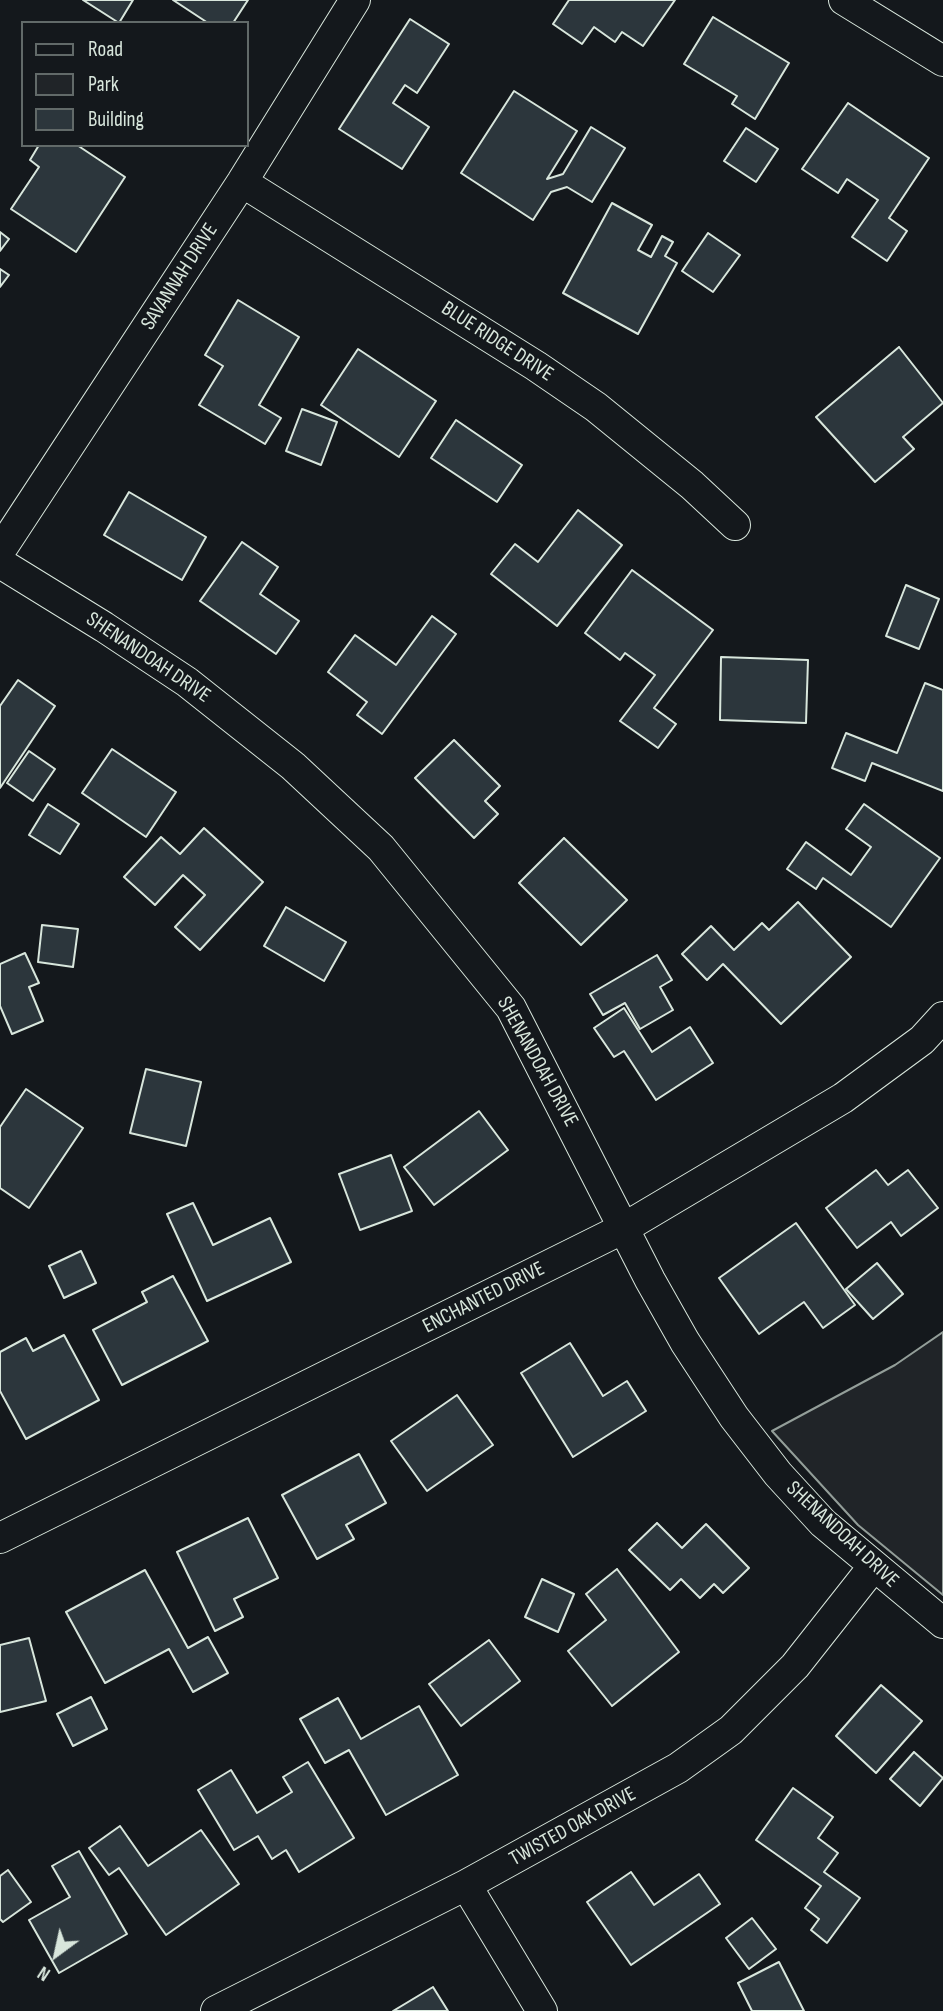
<!DOCTYPE html>
<html>
<head>
<meta charset="utf-8">
<style>
	body { margin:0 }
	#map { position:relative; width:943px; height:2011px; overflow:hidden; background:#14181c; font-family:"Sofia Sans Condensed",sans-serif }
	canvas { display:block }
	.legend { position:absolute; left:21px; top:21px; width:228px; height:126px; box-sizing:border-box; background:#14181c; border:2px solid #626a69; margin:0; padding:9px 12px; list-style:none; font-size:21px; color:#d8e6dc }
	.legend li { display:flex; align-items:center; gap:14px; height:35px }
	.legend b { width:35px; border:2px solid #626a69 }
	.north { position:absolute; left:21px; top:1920px; width:70px; height:70px; -webkit-text-stroke:5px #14181c; paint-order:stroke; rotate:213deg; font-size:19px; font-weight:700; line-height:28px; text-align:center; color:#d8e6dc }
	.north::after { content:''; display:block; margin:auto; width:24px; height:32px; background:#d8e6dc; clip-path:polygon(50% 0,100% 100%,50% 72%,0 100%) }
</style>
</head>
<body>
<div id="map">
<canvas width="943" height="2011"></canvas>
<ul class="legend">
<li><b style="height:9px;background:#14181c"></b>Road</li>
<li><b style="height:19px;background:#202428"></b>Park</li>
<li><b style="height:19px;background:#2c363c"></b>Building</li>
</ul>
<div class="north">N</div>
</div>
<script>
const c = document.querySelector('canvas').getContext('2d');
c.lineJoin = 'round';
function fill(path, color) {
  c.fillStyle = color;
  c.fill(path, 'evenodd');
}
function shape(rows) {
  const path = new Path2D();
  for (const r of rows) {
    path.moveTo(r[0], r[1]);
    for (let i = 2; i < r.length; i += 2) path.lineTo(r[i], r[i + 1]);
  }
  return path;
}
function strokePath(path, color, width, dash) {
  c.strokeStyle = color;
  c.lineWidth = width;
  c.lineCap = dash ? 'butt' : 'round';
  c.setLineDash(dash || []);
  c.stroke(path);
}
function label(font, color, halo, rows, align = 'center') {
  c.font = font + ' "Sofia Sans Condensed",sans-serif';
  c.lineWidth = 5;
  c.setLineDash([]);
  c.textBaseline = 'middle';
  c.strokeStyle = halo;
  c.fillStyle = color;
  for (const [text, x, y, turn = 0] of rows) {
    c.save();
    c.translate(x, y);
    c.rotate((+turn || 0) * Math.PI / 180);
    c.textAlign = isNaN(turn) ? turn : align;
    if (halo) c.strokeText(text, 0, 0);
    c.fillText(text, 0, 0);
    c.restore();
  }
}
const green = shape([
	[943,1332,943,1595,858,1525,772,1431,895,1365,943,1332]
]);
const building = shape([
	[83,0,133,0,119,23,83,0],
	[173,0,248,0,233,23,208,23,173,0],
	[569,0,675,0,643,46,622,32,615,42,594,27,582,44,553,24,569,0],
	[713,17,789,63,755,119,732,104,737,96,684,64,713,17],
	[410,19,449,44,417,93,405,85,393,103,429,127,402,169,339,129,410,19],
	[514,91,577,131,547,179,563,174,591,127,625,148,592,202,567,187,551,192,533,220,461,173,514,91],
	[848,103,929,158,889,218,907,231,887,261,852,237,878,200,847,179,838,193,802,169,848,103],
	[746,128,778,149,756,182,724,161,746,128],
	[39,145,77,145,125,177,76,252,11,209,39,167,30,160,39,145],
	[612,203,652,225,638,250,651,257,662,236,673,242,665,256,677,263,638,334,563,293,612,203],
	[0,232,9,239,0,251,0,232],
	[708,233,740,255,713,292,682,271,708,233],
	[0,269,9,275,0,287,0,269],
	[238,300,299,337,259,405,281,418,265,444,199,405,223,366,205,355,238,300],
	[899,347,943,403,903,437,914,449,875,482,816,417,899,347],
	[358,349,436,401,399,457,321,405,358,349],
	[302,409,337,422,321,465,286,451,302,409],
	[456,420,522,465,497,502,431,458,456,420],
	[129,492,206,537,182,580,104,535,129,492],
	[578,510,622,545,557,626,491,574,515,544,538,562,578,510],
	[242,542,278,567,260,594,299,621,276,654,200,601,242,542],
	[632,570,713,630,654,708,676,724,658,748,620,721,655,675,625,653,620,660,585,633,632,570],
	[906,585,939,599,919,649,886,636,906,585],
	[432,616,456,634,382,734,357,715,367,702,328,672,355,635,396,665,432,616],
	[721,657,808,660,806,723,720,720,721,657],
	[18,680,55,706,0,788,0,706,18,680],
	[925,683,943,690,943,791,872,763,865,781,832,768,846,733,897,753,925,683],
	[454,740,500,786,485,801,498,814,474,838,415,778,454,740],
	[112,749,176,792,146,837,82,793,112,749],
	[29,751,55,769,33,801,7,783,29,751],
	[48,804,79,824,60,854,29,835,48,804],
	[864,804,940,858,891,927,823,878,816,889,787,869,806,842,851,875,871,847,846,829,864,804],
	[204,828,263,882,200,950,175,927,205,895,183,875,155,905,124,877,161,837,180,854,204,828],
	[564,838,627,900,581,945,519,883,564,838],
	[798,902,851,957,781,1024,723,964,707,980,682,954,711,926,734,950,762,923,769,930,798,902],
	[286,907,346,942,324,981,264,946,286,907],
	[42,925,78,929,73,967,38,962,42,925],
	[25,953,39,983,29,987,43,1021,12,1034,0,1006,0,964,25,953],
	[657,955,672,980,660,987,673,1010,640,1029,625,1003,603,1015,590,994,657,955],
	[624,1008,652,1052,690,1027,713,1063,656,1100,624,1051,614,1057,594,1028,624,1008],
	[146,1069,201,1082,186,1146,130,1133,146,1069],
	[26,1089,83,1128,29,1208,0,1188,0,1127,26,1089],
	[479,1111,508,1150,434,1205,404,1167,479,1111],
	[391,1155,412,1211,360,1230,339,1174,391,1155],
	[876,1170,888,1185,908,1170,938,1208,901,1236,891,1222,857,1248,826,1208,876,1170],
	[193,1203,213,1245,270,1218,291,1262,207,1301,167,1214,193,1203],
	[796,1223,855,1305,823,1328,804,1302,759,1334,719,1278,796,1223],
	[81,1251,96,1283,64,1298,49,1266,81,1251],
	[877,1263,903,1294,873,1319,846,1289,877,1263],
	[173,1276,208,1341,122,1385,93,1330,147,1302,142,1292,173,1276],
	[64,1335,99,1400,26,1439,0,1391,0,1352,26,1338,33,1351,64,1335],
	[570,1343,603,1396,627,1381,646,1411,573,1457,521,1373,570,1343],
	[457,1395,493,1445,427,1491,391,1441,457,1395],
	[359,1454,386,1503,346,1525,354,1539,317,1559,282,1495,359,1454],
	[248,1518,278,1578,234,1599,243,1617,215,1631,177,1552,248,1518],
	[657,1523,682,1548,706,1524,749,1568,723,1593,714,1584,700,1598,681,1579,670,1590,629,1550,657,1523],
	[617,1569,679,1652,612,1706,568,1651,606,1620,586,1594,617,1569],
	[145,1570,188,1648,208,1637,228,1673,193,1692,169,1649,105,1683,66,1612,145,1570],
	[542,1579,574,1594,558,1632,525,1617,542,1579],
	[29,1638,46,1701,0,1712,0,1645,29,1638],
	[489,1640,520,1681,461,1726,429,1684,489,1640],
	[881,1685,922,1721,876,1773,836,1736,881,1685],
	[91,1697,107,1729,73,1746,57,1714,91,1697],
	[338,1698,361,1739,419,1706,458,1775,386,1815,349,1750,325,1763,300,1719,338,1698],
	[914,1752,943,1778,920,1806,890,1779,914,1752],
	[308,1762,354,1838,299,1872,286,1850,272,1859,258,1836,234,1850,198,1790,231,1770,257,1813,292,1792,283,1777,308,1762],
	[793,1788,833,1817,818,1838,838,1853,824,1872,860,1898,827,1943,811,1930,819,1919,805,1908,821,1886,756,1840,793,1788],
	[120,1826,148,1866,201,1830,239,1884,166,1935,119,1868,109,1875,89,1848,120,1826],
	[79,1851,127,1934,59,1973,29,1920,70,1897,52,1866,79,1851],
	[8,1870,31,1902,3,1922,0,1919,0,1876,8,1870],
	[631,1872,654,1905,699,1874,720,1904,631,1965,587,1902,631,1872],
	[752,1918,776,1949,749,1969,726,1938,752,1918],
	[779,1962,804,2011,752,2011,738,1983,779,1962],
	[433,1987,448,2011,393,2011,433,1987]
]);
const minor = shape([
	[844,0,943,61],
	[242,182,536,366,596,407,692,485,735,525],
	[0,551,242,182,355,0],
	[0,563,104,627,187,682,293,766,381,848,511,1008,650,1280,685,1342,734,1417,778,1474,823,1523,943,1623],
	[0,1538,624,1228,843,1098,922,1040,943,1017],
	[466,1885,542,2011],
	[216,2011,466,1885,678,1768,731,1730,795,1666,873,1567]
]);
const streetNames = [
	["SAVANNAH DRIVE",180,277,-57],
	["BLUE RIDGE DRIVE",497,342,33],
	["SHENANDOAH DRIVE",148,658,34],
	["SHENANDOAH DRIVE",537,1062,61],
	["ENCHANTED DRIVE",484,1298,-27],
	["SHENANDOAH DRIVE",842,1535,43],
	["TWISTED OAK DRIVE",573,1827,-29]
];
fill(green, '#202428');
strokePath(green, '#939e99', 2);
fill(building, '#2c363c');
strokePath(building, '#d8e6dc', 2);
strokePath(minor, '#d8e6dc', 32);
strokePath(minor, '#14181c', 30);
label('21px', '#d8e6dc', '#14181c', streetNames);
</script>
</body>
</html>
